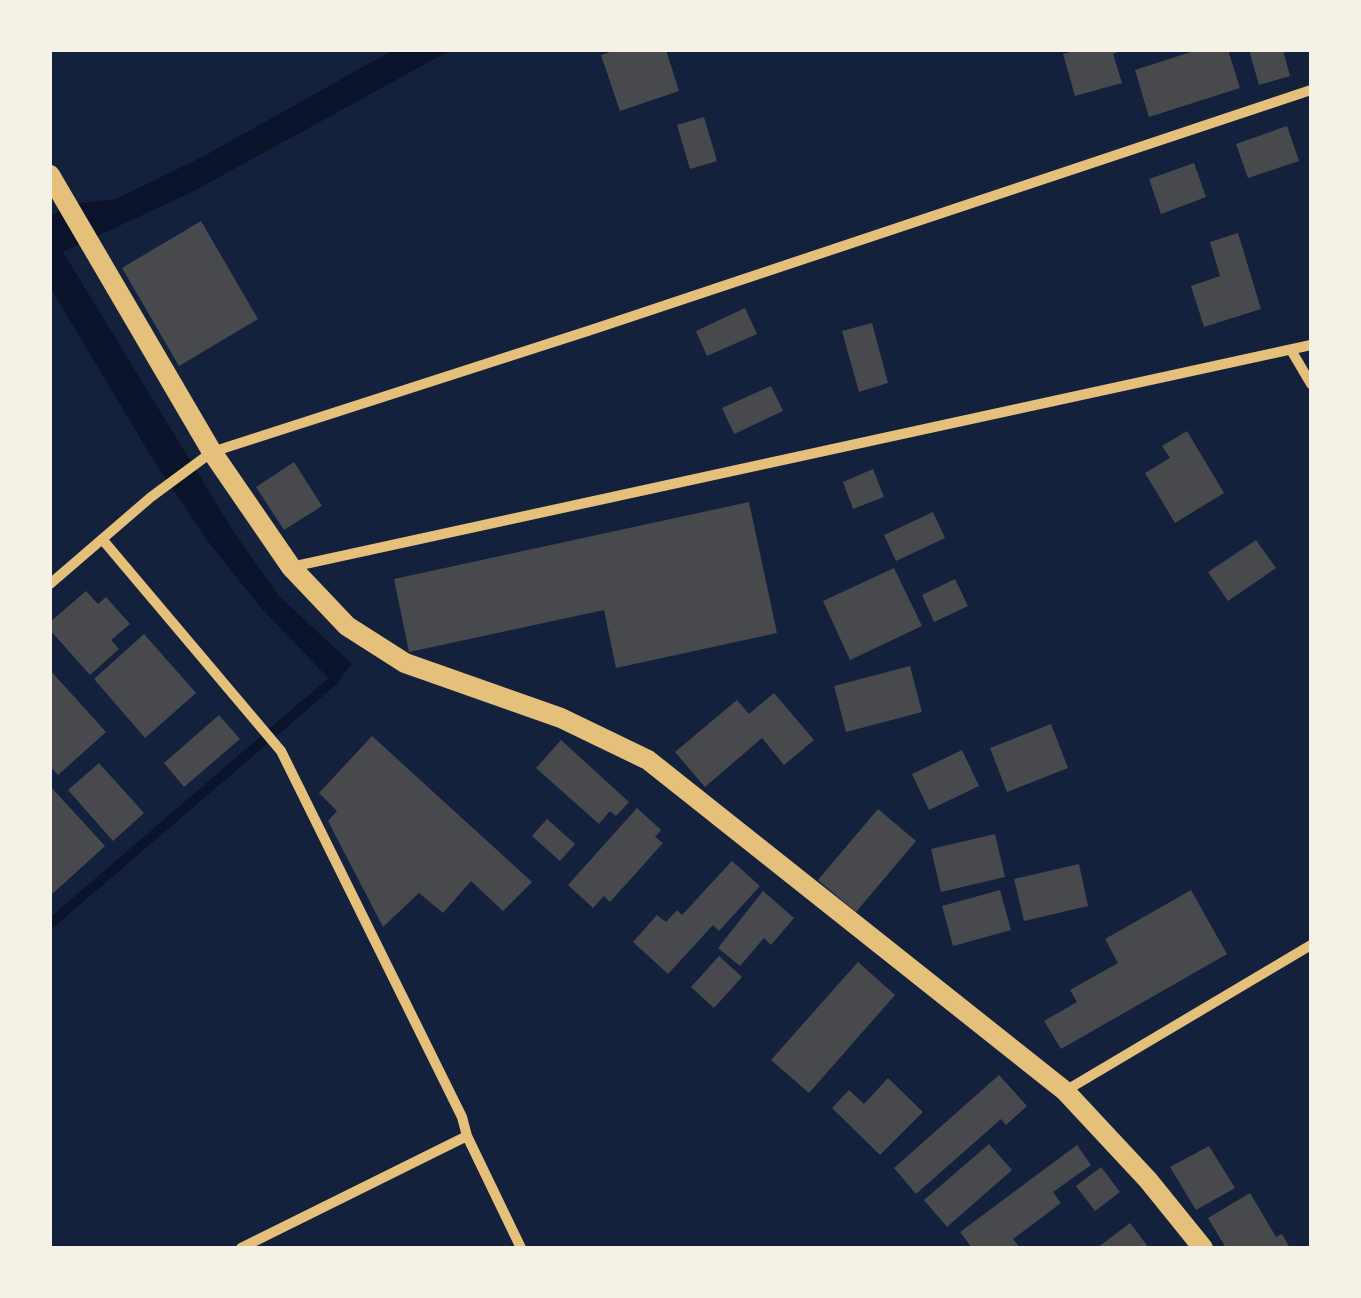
<!DOCTYPE html>
<html>
<head>
<meta charset="utf-8">
<style>
	body { margin:0 }
	#map { position:relative; width:1361px; height:1298px; overflow:hidden; background:#14213d; font-family:"Noto Serif",serif }
	canvas { display:block }
	.frame { position:absolute; inset:0; border:52px solid #f6f1e7; pointer-events:none }
</style>
</head>
<body>
<div id="map">
<canvas width="1361" height="1298"></canvas>
<div class="frame"></div>
</div>
<script>
const c = document.querySelector('canvas').getContext('2d');
c.lineJoin = 'round';
function fill(path, color) {
  c.fillStyle = color;
  c.fill(path, 'evenodd');
}
function shape(rows) {
  const path = new Path2D();
  for (const r of rows) {
    path.moveTo(r[0], r[1]);
    for (let i = 2; i < r.length; i += 2) path.lineTo(r[i], r[i + 1]);
  }
  return path;
}
function strokePath(path, color, width, dash) {
  c.strokeStyle = color;
  c.lineWidth = width;
  c.lineCap = dash ? 'butt' : 'round';
  c.setLineDash(dash || []);
  c.stroke(path);
}
const water = shape([
	[393,50,451,50,190,193,63,252,235,534,279,596,352,664,335,685,261,608,207,540,152,458,50,287,50,217,71,204,116,199,206,155]
]);
const stream = shape([
	[50,924,335,679]
]);
const building = shape([
	[616,50,666,50,679,91,620,111,601,55],
	[1076,50,1122,50,1113,54,1122,83,1075,96,1063,54],
	[1197,50,1228,50,1240,88,1149,117,1135,70],
	[1249,50,1283,50,1290,76,1259,85],
	[704,117,717,161,690,169,677,125],
	[1287,126,1299,161,1248,178,1236,144],
	[1194,163,1206,197,1161,214,1149,179],
	[201,221,258,319,179,366,122,268],
	[1238,233,1261,309,1204,327,1191,286,1220,276,1210,242],
	[745,308,757,334,707,356,696,331],
	[872,323,888,383,859,392,842,331],
	[771,386,783,411,734,434,722,408],
	[1187,431,1224,493,1175,523,1145,473,1170,458,1162,446],
	[294,462,322,506,284,530,256,487],
	[873,469,884,497,853,509,843,482],
	[749,502,777,633,616,668,604,610,409,652,394,579],
	[933,512,945,538,896,561,884,535],
	[1256,540,1276,568,1228,601,1208,572],
	[894,568,922,626,850,660,823,601],
	[955,579,968,606,934,622,922,595],
	[86,591,98,604,106,597,130,624,111,640,119,649,90,675,50,630,50,622],
	[144,634,196,693,145,738,94,679],
	[910,666,922,712,846,732,834,686],
	[50,670,106,732,58,775,50,766],
	[774,693,814,740,784,765,762,738,705,787,675,752,737,700,749,714],
	[219,715,240,739,184,787,164,763],
	[1051,724,1068,768,1007,792,990,748],
	[372,736,532,882,503,911,471,881,443,913,419,893,383,927,328,821,337,811,319,793],
	[561,740,629,802,616,816,610,811,599,824,536,768],
	[962,750,979,786,929,810,912,774],
	[99,763,144,813,113,841,68,790],
	[50,786,105,846,50,896],
	[637,808,661,830,655,837,663,843,610,902,604,896,593,908,568,885],
	[878,809,916,841,856,912,818,880],
	[547,819,575,844,560,861,532,836],
	[995,834,1005,877,941,892,931,849],
	[732,861,760,886,719,931,713,925,668,974,633,942,657,915,666,922,677,910,682,915],
	[1079,864,1088,906,1024,921,1014,879],
	[1000,890,1011,930,953,946,942,906],
	[1191,890,1227,954,1061,1049,1044,1021,1077,1002,1070,990,1118,963,1105,939],
	[763,891,794,918,771,945,764,938,740,966,718,948],
	[719,956,742,977,714,1008,691,987],
	[858,962,895,995,809,1093,771,1060],
	[999,1075,1027,1106,1006,1125,1001,1119,916,1194,894,1168],
	[888,1078,923,1112,880,1155,832,1108,849,1090,864,1104],
	[989,1144,1012,1170,947,1227,924,1200],
	[1077,1145,1091,1165,1053,1192,1061,1203,1013,1239,1020,1248,972,1248,960,1232],
	[1209,1146,1235,1188,1196,1210,1170,1167],
	[1101,1167,1120,1192,1095,1211,1076,1186],
	[1250,1193,1276,1237,1282,1234,1290,1248,1226,1248,1208,1218],
	[1130,1223,1149,1248,1097,1248]
]);
const minor = shape([
	[1291,350,1311,384],
	[102,539,281,751,462,1117,467,1136,521,1248],
	[291,567,1311,345],
	[50,584,151,497,212,452,594,329,1311,90],
	[1065,1091,1311,945],
	[241,1248,467,1136]
]);
const secondary = shape([
	[50,175,212,452,291,567,347,626,405,663,561,718,648,760,1065,1091,1148,1180,1203,1248]
]);
fill(water, '#0b132b');
strokePath(stream, '#0b132b', 10);
fill(building, '#48494c');
strokePath(minor, '#e5c07b', 10);
strokePath(secondary, '#e5c07b', 20);
</script>
</body>
</html>
